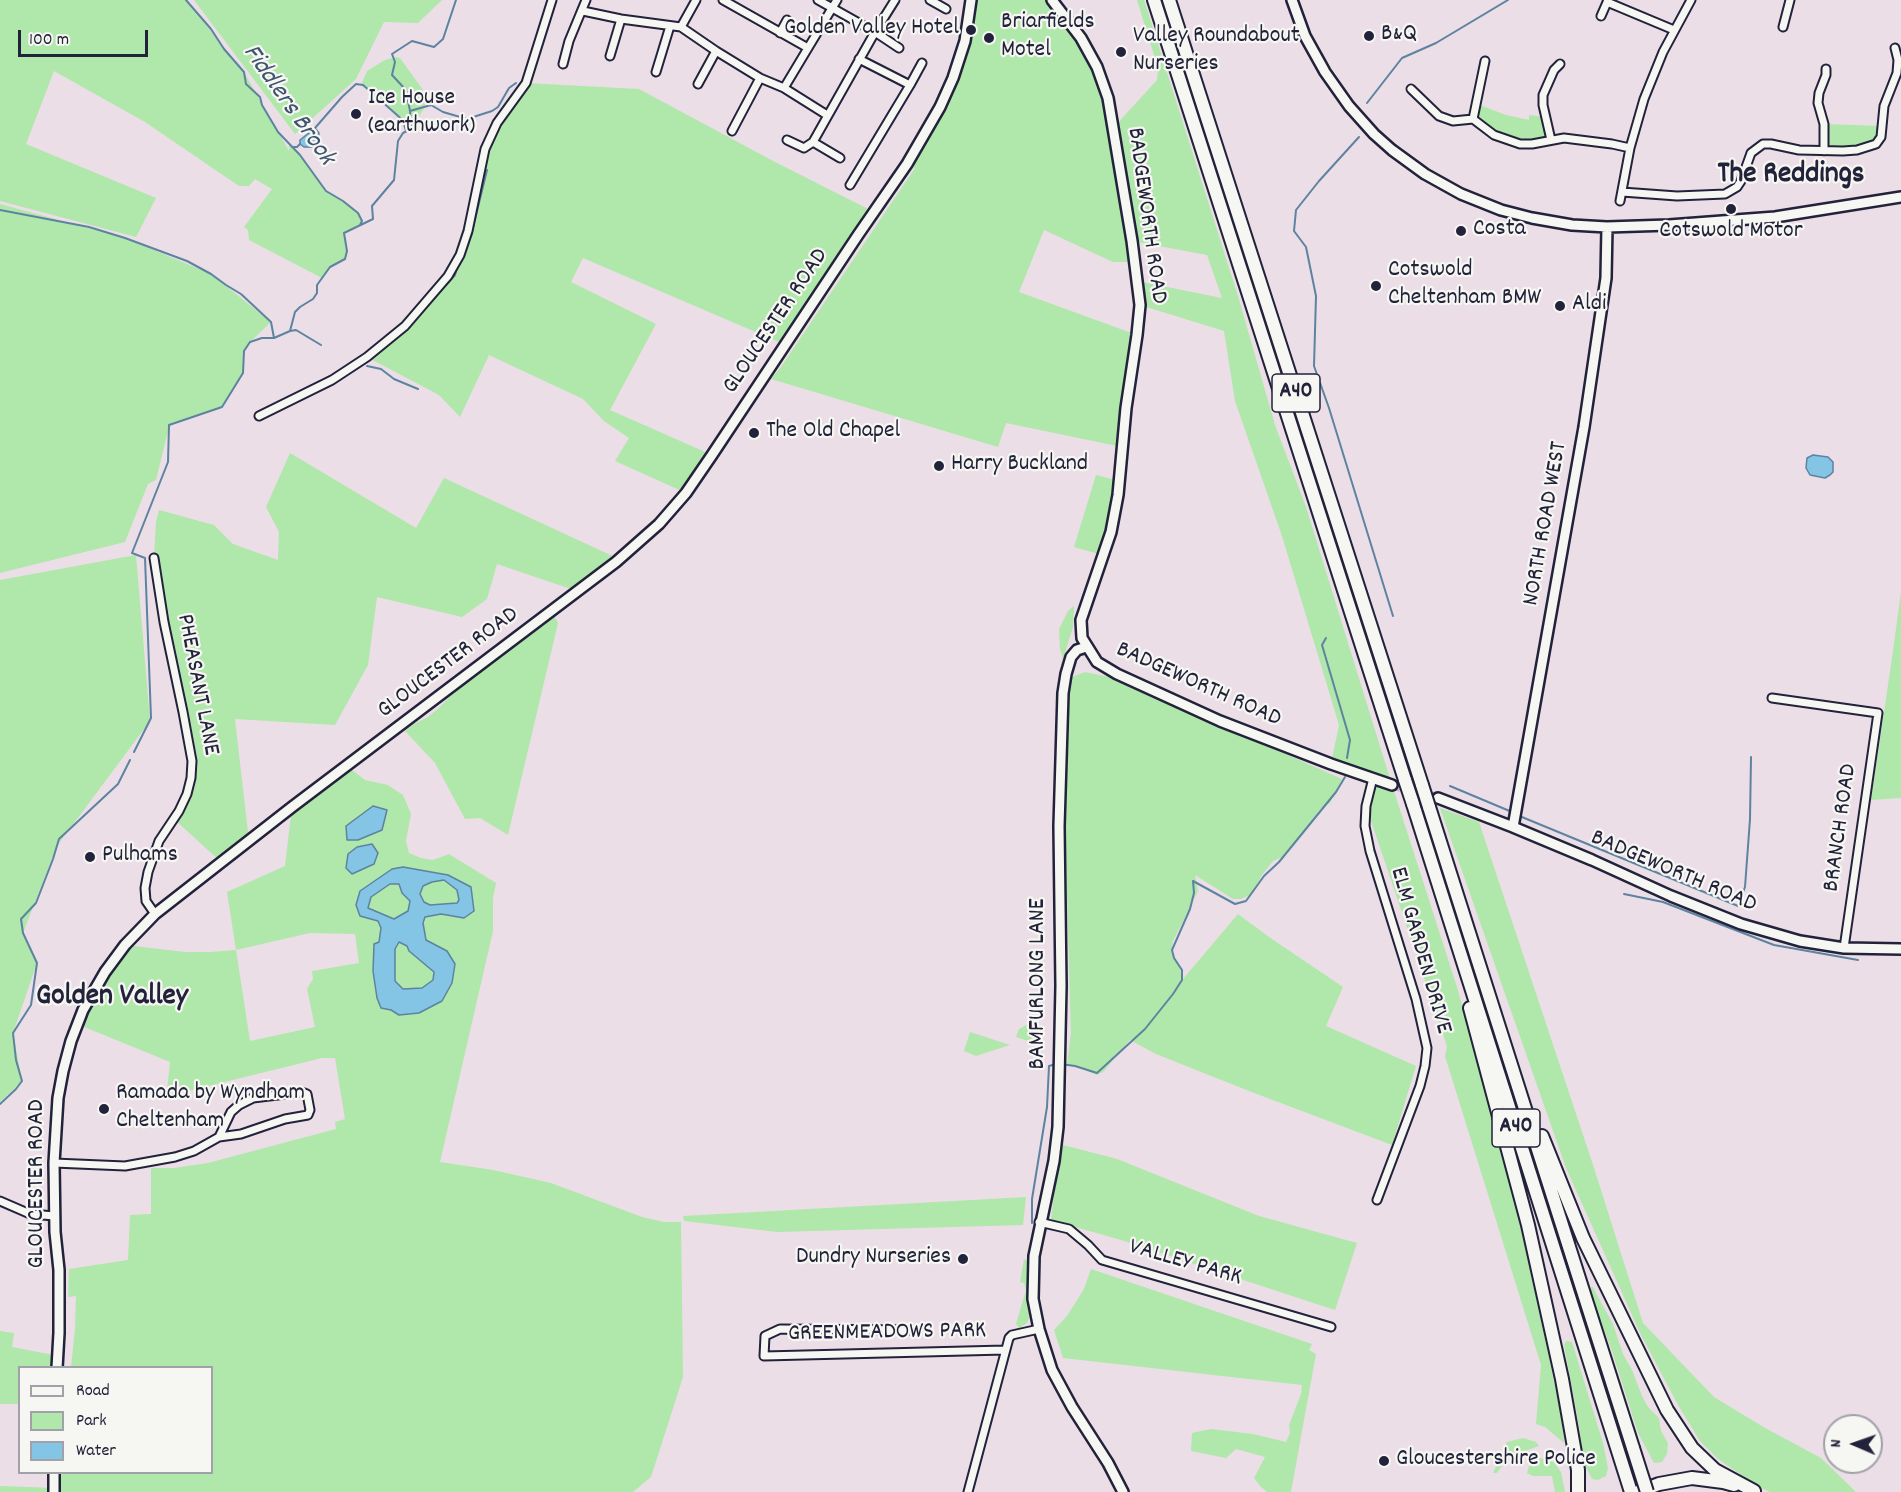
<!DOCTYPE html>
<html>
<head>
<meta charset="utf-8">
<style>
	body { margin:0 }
	#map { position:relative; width:1901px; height:1492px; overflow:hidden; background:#ebdee7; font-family:Dekko,sans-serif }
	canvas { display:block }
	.legend { position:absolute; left:18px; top:1366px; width:195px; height:108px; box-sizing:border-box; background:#f6f6f2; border:2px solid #a1a1a9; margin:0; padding:8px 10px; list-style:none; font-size:18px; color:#22223b }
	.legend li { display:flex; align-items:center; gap:12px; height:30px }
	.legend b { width:30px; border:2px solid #a1a1a9 }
	.north { position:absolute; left:1823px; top:1414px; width:60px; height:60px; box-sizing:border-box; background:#f6f6f2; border:2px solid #a1a1a9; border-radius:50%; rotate:272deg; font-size:16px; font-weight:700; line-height:24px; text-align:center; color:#22223b }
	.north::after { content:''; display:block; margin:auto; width:21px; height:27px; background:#22223b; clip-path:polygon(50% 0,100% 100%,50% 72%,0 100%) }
	.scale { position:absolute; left:18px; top:30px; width:130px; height:27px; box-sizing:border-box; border:3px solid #22223b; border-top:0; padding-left:8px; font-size:18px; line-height:21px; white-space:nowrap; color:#22223b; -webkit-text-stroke:4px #f6f6f2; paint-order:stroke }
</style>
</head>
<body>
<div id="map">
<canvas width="1901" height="1492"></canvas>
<ul class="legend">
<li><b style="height:8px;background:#f6f6f2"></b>Road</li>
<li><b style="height:16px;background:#b0e7aa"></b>Park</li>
<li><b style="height:16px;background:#84c4e4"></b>Water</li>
</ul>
<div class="north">N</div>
<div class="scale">100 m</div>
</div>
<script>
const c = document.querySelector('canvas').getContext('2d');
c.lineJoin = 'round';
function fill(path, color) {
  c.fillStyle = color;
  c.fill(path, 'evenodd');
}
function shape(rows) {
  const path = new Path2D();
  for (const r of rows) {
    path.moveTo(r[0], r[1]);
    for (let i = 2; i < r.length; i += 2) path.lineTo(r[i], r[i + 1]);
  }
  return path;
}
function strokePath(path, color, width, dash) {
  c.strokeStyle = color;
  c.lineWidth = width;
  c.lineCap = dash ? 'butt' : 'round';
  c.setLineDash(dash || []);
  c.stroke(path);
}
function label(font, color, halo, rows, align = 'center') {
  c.font = font + ' Dekko,sans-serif';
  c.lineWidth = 4.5;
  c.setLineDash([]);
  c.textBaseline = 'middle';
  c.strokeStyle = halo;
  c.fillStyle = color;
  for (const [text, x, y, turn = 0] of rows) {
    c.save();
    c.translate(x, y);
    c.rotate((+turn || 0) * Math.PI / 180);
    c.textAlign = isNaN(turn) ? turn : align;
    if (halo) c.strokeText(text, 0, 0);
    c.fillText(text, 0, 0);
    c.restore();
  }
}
const green = shape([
	[0,0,186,0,244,72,289,151,289,144,300,155,326,191,343,201,358,213,362,221,359,226,344,233,347,251,345,259,330,267,322,278,249,240,248,230,244,227,272,189,255,179,249,186,239,186,145,122,54,71,26,144,156,198,136,237,0,201],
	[194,0,442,0,418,23,384,22,356,79,295,134],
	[971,0,1052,0,1097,67,1114,127,1157,80,1158,68,1137,0,1144,0,1238,296,1275,425,1306,507,1392,785,1457,987,1508,1168,1562,1418,1564,1443,1545,1427,1536,1424,1541,1365,1445,1056,1447,1046,1366,806,1373,778,1331,764,1339,725,1282,536,1235,401,1224,331,1140,305,1137,281,1222,298,1207,255,1132,241,1135,262,1113,262,1044,230,1019,292,1137,335,1122,447,1006,423,998,447,771,379,781,367,915,168,907,164,953,78],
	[396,57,400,58,423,90,425,107,411,129,406,131,403,121,382,101,361,85,367,71,385,60],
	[526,83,639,89,775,162,874,212,786,345,583,258,571,282,656,324,610,410,712,455,686,493,615,461,629,438,604,421,583,399,489,355,460,417,439,395,367,357,405,326,460,255,492,133],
	[1477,104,1506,115,1529,120,1529,115,1545,117,1551,140,1544,141,1510,141,1473,119],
	[1824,124,1883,126,1882,134,1870,146,1824,151],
	[0,204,125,238,211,274,271,322,250,342,244,351,243,373,222,407,171,425,168,431,156,480,148,484,125,542,0,573],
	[290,453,416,528,444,478,619,559,577,591,497,564,487,599,462,617,377,597,368,665,335,725,235,719,249,841,221,862,174,819,179,811,192,770,154,558,156,522,159,510,214,525,233,544,278,560,279,532,266,507],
	[1096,475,1119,481,1102,555,1074,547],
	[136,555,150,721,57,846,23,933,37,963,13,1033,22,1081,0,1102,0,580],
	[1901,592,1901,798,1871,800,1892,658],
	[1074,606,1073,627,1063,659,1060,649,1059,629,1068,611],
	[554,616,558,623,508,835,480,818,465,819,435,763,405,731,414,724,428,717,440,707,453,693],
	[1085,672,1114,678,1342,779,1330,803,1321,808,1302,835,1284,856,1273,861,1262,875,1252,894,1241,899,1233,899,1195,875,1198,891,1173,941,1171,952,1178,962,1183,979,1238,914,1269,937,1343,987,1326,1026,1416,1066,1392,1145,1249,1091,1156,1054,1130,1040,1103,1072,1097,1075,1075,1066,1067,1065,1071,1033,1065,826,1070,684,1072,677],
	[347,766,365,780,388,785,403,795,411,814,406,841,409,853,421,858,433,860,449,854,496,883,493,898,493,931,440,1162,493,1170,551,1183,642,1217,664,1222,681,1222,683,1377,651,1477,633,1492,0,1492,0,1486,54,1488,54,1473,212,1472,212,1368,71,1367,75,1329,76,1296,68,1297,69,1269,128,1260,130,1215,151,1214,151,1168,174,1168,208,1163,336,1129,335,1122,345,1119,335,1058,322,1058,172,1095,167,1091,170,1062,77,1024,125,945,185,952,210,952,236,950,227,892,285,866,292,807],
	[310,933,355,934,359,963,312,971,313,979,307,989,315,1027,250,1041,236,950],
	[1440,808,1479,822,1594,1168,1643,1323,1714,1397,1765,1428,1821,1458,1856,1492,1770,1492,1759,1487,1718,1459,1700,1441,1678,1405,1641,1335,1566,1168],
	[1033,1021,1038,1026,1037,1040,1031,1042,1016,1037,1019,1029],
	[970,1032,1010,1045,976,1056,964,1051],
	[1063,1145,1117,1159,1259,1216,1357,1243,1335,1310,1121,1240,1051,1220,1054,1195],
	[1026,1197,1023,1225,777,1232,684,1221,683,1216],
	[1024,1259,1027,1261,1028,1263,1028,1299,1030,1316,1027,1323,1019,1328,1016,1324,1026,1290,1024,1283,1020,1282],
	[1091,1269,1312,1344,1309,1350,1316,1354,1291,1492,1267,1492,1260,1486,1254,1478,1265,1457,1236,1449,1226,1458,1191,1451,1192,1433,1211,1429,1253,1434,1286,1442,1290,1433,1289,1425,1301,1394,1302,1385,1063,1358,1054,1330,1067,1316,1084,1289],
	[1592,1286,1613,1324,1623,1354,1632,1370,1642,1396,1648,1407,1659,1418,1661,1431,1668,1443,1667,1454,1662,1462,1654,1463,1638,1433,1611,1348,1591,1297,1590,1290],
	[0,1331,14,1333,12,1347,59,1356,57,1367,20,1368,19,1404,0,1404],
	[1566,1341,1572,1342,1603,1443,1608,1468,1606,1476,1598,1480,1592,1479,1582,1459,1580,1432,1564,1345],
	[1523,1438,1536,1442,1539,1446,1508,1457,1497,1473,1493,1473,1507,1442],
	[1541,1458,1554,1462,1561,1472,1565,1492,1555,1492,1552,1476,1533,1476,1527,1473,1529,1466]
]);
const water = shape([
	[315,128,319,133,318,141,314,147,304,147,300,144,300,140,315,128],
	[1813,455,1828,457,1833,462,1833,472,1830,475,1825,478,1810,475,1806,468,1807,458,1813,455],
	[373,806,387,810,382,830,358,840,347,840,346,826,373,806],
	[372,844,378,853,374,864,352,874,346,868,348,854,357,847,372,844],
	[403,867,448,875,471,887,474,911,464,918,441,914,425,917,423,923,426,940,447,951,455,964,452,983,442,1001,419,1013,399,1015,391,1010,381,1008,377,998,373,971,374,944,379,942,381,928,378,921,360,916,356,905,360,891,392,869,403,867],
	[444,880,457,890,459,900,457,903,430,905,424,902,420,894,423,886,432,882,444,880],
	[390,884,399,884,402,893,410,901,408,911,394,919,368,908,371,897,390,884],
	[399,942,407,946,409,951,434,972,433,980,422,988,403,989,395,981,395,949,399,942]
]);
const stream = shape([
	[186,0,211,29,224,49,244,72,246,84,260,97,262,105,278,132,300,155,326,191,343,201,358,213,362,221,360,225],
	[1367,103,1402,58,1436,43,1508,0],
	[410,111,431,105,443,112,467,119,492,111,498,107,509,88,516,83],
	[315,128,342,97,356,84,363,85,397,115,403,121,406,131],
	[1359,137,1319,181,1296,210,1294,231,1306,247,1316,296,1314,366,1329,408,1393,616],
	[292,147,297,147,300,144],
	[0,210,89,227,125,238,187,261,211,274,226,285,241,294,271,322,274,338],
	[467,245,471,236,487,170],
	[414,321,455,275,458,264],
	[290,331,296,330,321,345],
	[367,366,381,369,394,379,418,389],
	[1326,638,1322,645,1350,740,1347,758],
	[134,752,151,718,145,558,132,553,168,462,169,425,222,407,243,373,244,351,250,342,262,338,274,338,290,331,295,312,300,307,313,299,317,293,317,285,330,267,345,259,347,251,344,233,373,219,372,206,394,180,398,141,403,133,411,129,410,111,406,90,392,75,395,62,392,54,412,41,434,47,443,39,456,0],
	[1450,786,1512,812],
	[1517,815,1738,906,1745,887,1750,819,1751,757],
	[1624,894,1663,902,1774,945,1858,960],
	[1061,1064,1075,1066,1097,1073,1145,1029,1173,994,1182,980,1182,970,1174,958,1172,950,1190,909,1194,893,1193,881,1235,904,1246,901,1264,876,1279,862,1336,792,1345,777],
	[0,1104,16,1089,22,1081,16,1060,13,1033,31,1005,37,963,23,933,21,919,36,903,53,859,59,839,118,784,130,760],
	[1032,1223,1032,1199,1047,1107,1049,1066,1056,1064]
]);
const secondaryTunnel = shape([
	[1392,785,1438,798]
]);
const street = shape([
	[696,0,681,27,716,51,760,78,784,88,827,115],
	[723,0,808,48,784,88],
	[895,0,875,32,899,48],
	[930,0,946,9],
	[1607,2,1674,30],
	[583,11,621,19,681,27],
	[1601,16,1608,0],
	[1783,27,1790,0],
	[780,33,787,20],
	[808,48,837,0],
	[610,56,621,19],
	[563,64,569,41,586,0],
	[656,72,670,26],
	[698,84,716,51],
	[910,85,922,63],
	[1411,89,1439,116,1453,121,1473,119],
	[1473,119,1494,135,1520,144,1532,144,1564,138,1612,144,1630,148],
	[1473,119,1485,61],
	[732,131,760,78],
	[787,140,804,148,813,142,875,32,818,0],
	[1551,140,1543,105,1543,95,1554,70,1560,64],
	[813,142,840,158],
	[1824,151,1824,124,1818,103,1819,93,1826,75,1826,69],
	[850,185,910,85,859,59],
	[1622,192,1677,196,1725,194,1737,187,1741,181,1751,153,1763,144,1771,144,1799,150,1843,151,1857,150,1876,144,1881,137,1884,106,1897,73,1898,60,1895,48],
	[1620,201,1630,148,1644,99,1663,52,1691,0],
	[259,416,332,380,367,357,405,326,448,276,460,255,468,231,485,149,497,123,526,83,552,0],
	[154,558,164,622,183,712,192,761,191,778,187,794,179,811,159,841,148,872,145,888,146,901,155,914],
	[1772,698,1878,713,1844,948],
	[1373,778,1366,806,1365,826,1370,851,1416,999,1427,1048,1425,1066,1420,1086,1377,1200],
	[54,1163,125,1166,175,1157,194,1151,219,1137,241,1134,285,1119,308,1115,310,1110,307,1094,302,1092,253,1098,239,1105,231,1112,219,1137],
	[0,1201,30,1214,55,1216],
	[1039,1222,1069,1229,1088,1245,1102,1260,1331,1327],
	[917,1330,780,1329,765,1336,764,1356,1005,1350],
	[968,1492,1009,1338,1012,1335,1039,1329]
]);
const secondary = shape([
	[1052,0,1081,38,1097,67,1108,98,1132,241,1140,305,1137,335,1126,408,1118,495,1111,532,1081,620,1082,638,1097,662,1117,674,1220,721,1331,764,1392,785],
	[1292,0,1305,36,1325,72,1349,106,1374,134,1392,150,1425,174,1461,194,1501,210,1532,218,1572,225,1607,227,1669,225,1775,217,1901,197],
	[1086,647,1077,650,1071,657,1066,674,1063,693,1059,826,1061,986,1058,1127,1054,1161,1034,1256,1033,1299,1039,1329,1052,1370,1072,1407,1108,1463,1123,1492],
	[1438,798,1513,827,1592,860,1671,896,1741,924,1800,941,1844,948,1901,949],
	[1513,827,1584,427,1606,278,1607,227],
	[57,1368,59,1333,59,1270,55,1232,54,1163,58,1098,63,1071,71,1041,83,1010,105,972,125,945,155,914,292,807,616,562,659,524,686,493,712,455,858,235,907,164,940,107,953,78,965,41,971,0],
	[54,1492,54,1472]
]);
const highway = shape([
	[1154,0,1405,780],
	[1169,0,1422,785],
	[1413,804,1631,1492],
	[1429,807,1633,1448],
	[1470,1008,1528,1225,1562,1379,1578,1470,1578,1492],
	[1542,1136,1583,1238,1667,1410,1692,1448,1715,1470,1754,1491],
	[1638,1492,1659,1484,1692,1478,1723,1482,1734,1485]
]);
const highwayBridge = shape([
	[1405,780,1413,804],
	[1422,785,1429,807],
	[1633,1448,1647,1492]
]);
const markers = [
	[971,30,6,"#22223b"],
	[1369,36,6,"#22223b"],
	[989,38,6,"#22223b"],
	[1121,52,6,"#22223b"],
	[356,114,6,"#22223b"],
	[1731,209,6,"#22223b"],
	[1461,231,6,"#22223b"],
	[1376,286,6,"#22223b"],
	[1560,306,6,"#22223b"],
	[754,433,6,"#22223b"],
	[939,466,6,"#22223b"],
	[90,857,6,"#22223b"],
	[104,1109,6,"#22223b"],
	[963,1259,6,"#22223b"],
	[1384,1461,6,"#22223b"]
];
const shields = [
	[1296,393,48],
	[1516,1128,48]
];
const shieldNames = [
	["A40",1296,393],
	["A40",1516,1128]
];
const poiNames = [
	["Briarfields",1001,24],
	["Motel",1001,52],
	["Golden Valley Hotel",959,30,"right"],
	["B&Q",1381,36],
	["Valley Roundabout",1133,38],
	["Nurseries",1133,66],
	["Ice House",368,100],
	["(earthwork)",368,128],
	["Costa",1473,231],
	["Cotswold Motor",1731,233,"center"],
	["Cotswold",1388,272],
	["Cheltenham BMW",1388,300],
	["Aldi",1572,306],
	["The Old Chapel",766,433],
	["Harry Buckland",951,466],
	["Pulhams",102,857],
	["Ramada by Wyndham",116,1095],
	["Cheltenham",116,1123],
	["Dundry Nurseries",951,1259,"right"],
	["Gloucestershire Police",1396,1461]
];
const streetNames = [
	["BADGEWORTH ROAD",1145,216,82],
	["GLOUCESTER ROAD",777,322,-56],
	["NORTH ROAD WEST",1547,524,-80],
	["GLOUCESTER ROAD",449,664,-37],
	["PHEASANT LANE",196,685,79],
	["BADGEWORTH ROAD",1198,686,24],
	["BRANCH ROAD",1842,828,-82],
	["BADGEWORTH ROAD",1673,873,23],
	["ELM GARDEN DRIVE",1419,951,74],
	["BAMFURLONG LANE",1040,984,-90],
	["GLOUCESTER ROAD",39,1184,-90],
	["VALLEY PARK",1185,1264,16],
	["GREENMEADOWS PARK",887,1334,-1]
];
const waterNames = [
	["Fiddlers Brook",287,106,55]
];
const districtNames = [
	["The Reddings",1791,177],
	["Golden Valley",112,999]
];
fill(green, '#b0e7aa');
fill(water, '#84c4e4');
strokePath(water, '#5d83a0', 1.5);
strokePath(stream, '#5d83a0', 2);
strokePath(secondaryTunnel, '#c3b8c5', 9, [9, 4.5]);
strokePath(street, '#22223b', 11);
strokePath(secondary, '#22223b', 14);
strokePath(highway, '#22223b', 16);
strokePath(street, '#f6f6f2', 7);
strokePath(secondary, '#f6f6f2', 9);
strokePath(highway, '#f6f6f2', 12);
strokePath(highwayBridge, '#22223b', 16, []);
strokePath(highwayBridge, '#f6f6f2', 12);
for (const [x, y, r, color] of markers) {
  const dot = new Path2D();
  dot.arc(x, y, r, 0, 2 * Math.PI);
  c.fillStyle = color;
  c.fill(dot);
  strokePath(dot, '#f6f6f2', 2);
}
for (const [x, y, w] of shields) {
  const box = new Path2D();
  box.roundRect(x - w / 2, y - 19, w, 38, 4.5);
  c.fillStyle = '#f6f6f2';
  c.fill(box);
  strokePath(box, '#22223b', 1.5);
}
label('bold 22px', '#22223b', null, shieldNames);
label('24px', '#22223b', '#f6f6f2', poiNames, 'left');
label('24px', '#22223b', '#f6f6f2', streetNames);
label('italic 26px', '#3f536e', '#f6f6f2', waterNames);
label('bold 30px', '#22223b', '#f6f6f2', districtNames);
</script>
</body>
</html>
